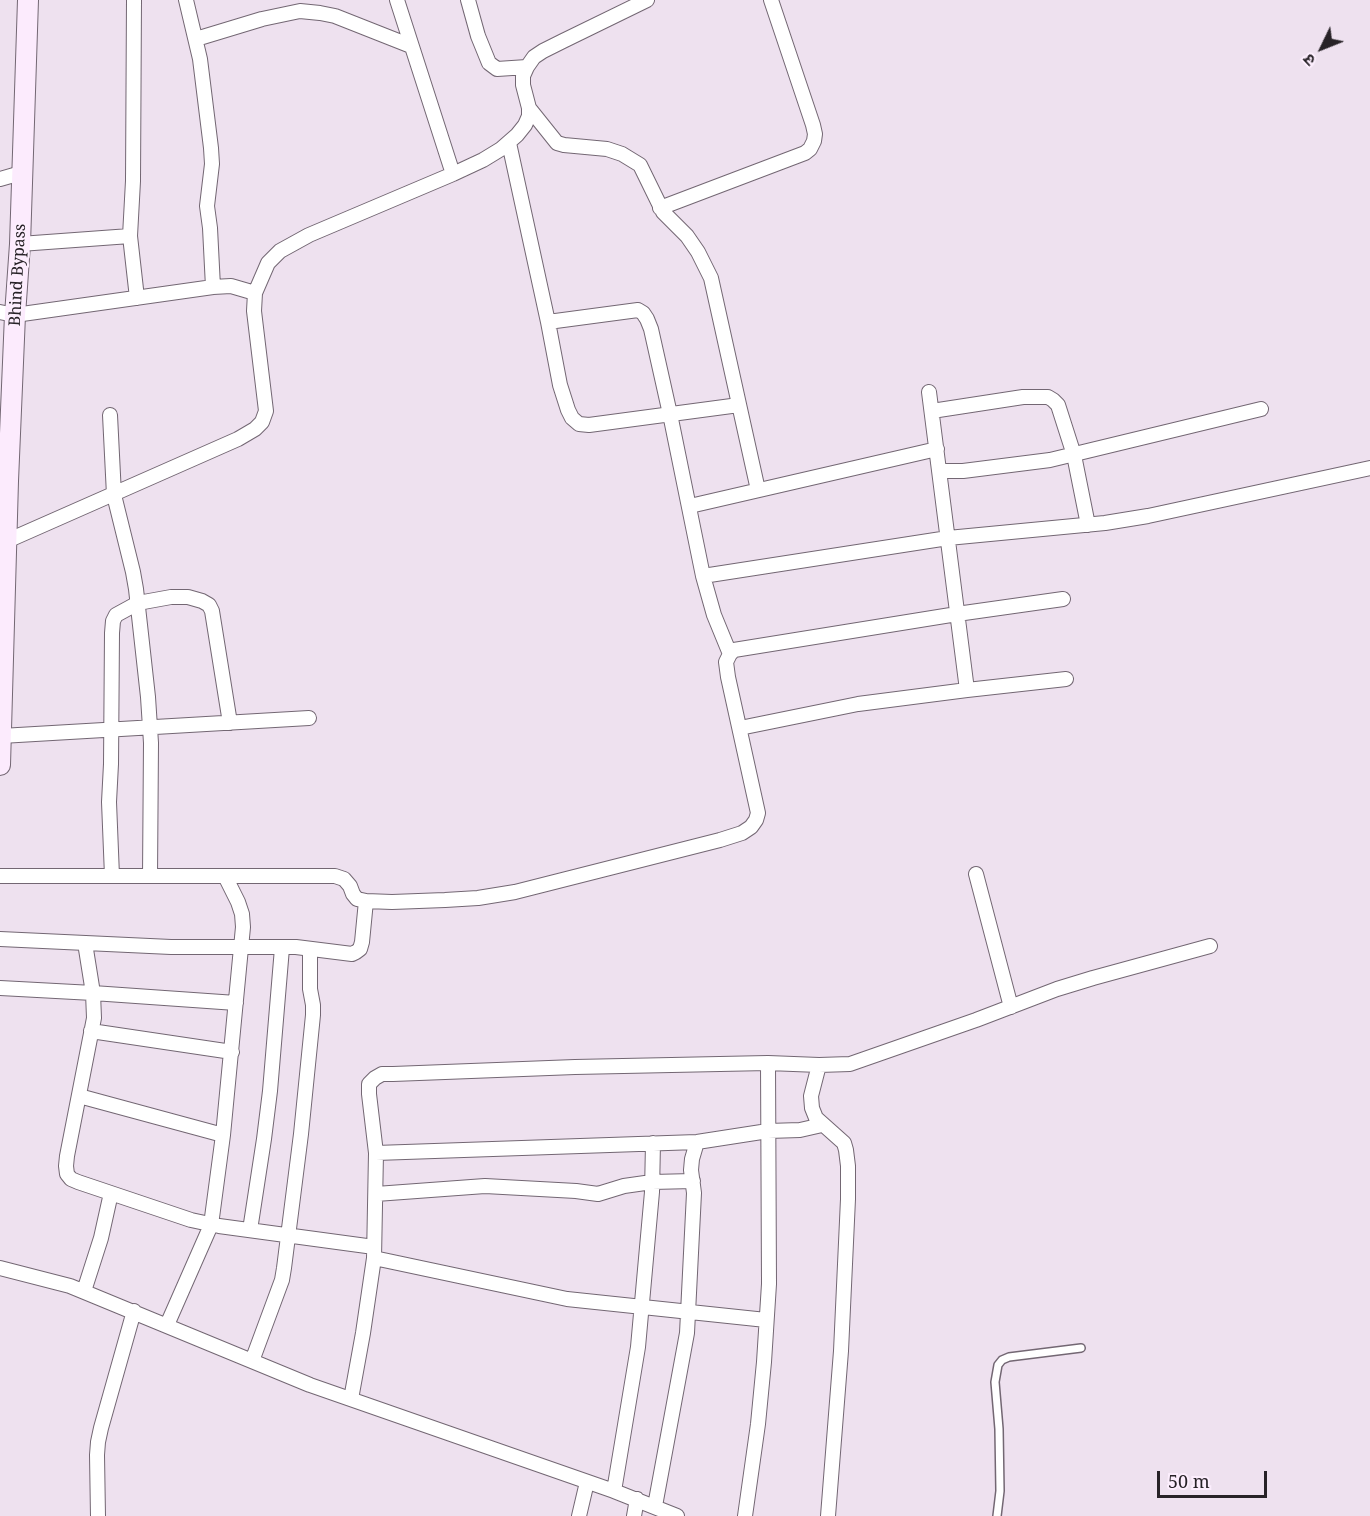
<!DOCTYPE html>
<html>
<head>
<meta charset="utf-8">
<style>
	body { margin:0 }
	#map { position:relative; width:1370px; height:1516px; overflow:hidden; background:#eee1ef; font-family:"Noto Serif","Noto Sans Devanagari",serif }
	canvas { display:block }
	.north { position:absolute; left:1292px; top:18px; width:60px; height:60px; -webkit-text-stroke:4px #fceefd; paint-order:stroke; rotate:227deg; font-size:16px; font-weight:700; line-height:24px; text-align:center; color:#272227 }
	.north::after { content:''; display:block; margin:auto; width:21px; height:27px; background:#272227; clip-path:polygon(50% 0,100% 100%,50% 72%,0 100%) }
	.scale { position:absolute; left:1157px; top:1471px; width:110px; height:27px; box-sizing:border-box; border:3px solid #272227; border-top:0; padding-left:8px; font-size:18px; line-height:21px; white-space:nowrap; color:#272227; -webkit-text-stroke:4px #fceefd; paint-order:stroke }
</style>
</head>
<body>
<div id="map">
<canvas width="1370" height="1516"></canvas>
<div class="north">उ</div>
<div class="scale">50 m</div>
</div>
<script>
const c = document.querySelector('canvas').getContext('2d');
c.lineJoin = 'round';
function shape(rows) {
  const path = new Path2D();
  for (const r of rows) {
    path.moveTo(r[0], r[1]);
    for (let i = 2; i < r.length; i += 2) path.lineTo(r[i], r[i + 1]);
  }
  return path;
}
function strokePath(path, color, width, dash) {
  c.strokeStyle = color;
  c.lineWidth = width;
  c.lineCap = dash ? 'butt' : 'round';
  c.setLineDash(dash || []);
  c.stroke(path);
}
function label(font, color, halo, rows, align = 'center') {
  c.font = font + ' "Noto Serif",serif';
  c.lineWidth = 4.5;
  c.setLineDash([]);
  c.textBaseline = 'middle';
  c.strokeStyle = halo;
  c.fillStyle = color;
  for (const [text, x, y, turn = 0] of rows) {
    c.save();
    c.translate(x, y);
    c.rotate((+turn || 0) * Math.PI / 180);
    c.textAlign = isNaN(turn) ? turn : align;
    if (halo) c.strokeText(text, 0, 0);
    c.fillText(text, 0, 0);
    c.restore();
  }
}
const lane = shape([
	[997,1516,1000,1491,999,1429,995,1382,998,1365,1002,1360,1009,1357,1081,1348]
]);
const street = shape([
	[186,0,200,59,211,148,212,164,207,206,210,228,213,287,231,286,255,293],
	[397,0,453,174],
	[468,0,478,36,489,63,497,69,527,67],
	[196,39,262,19,300,11,320,13,335,16,411,46],
	[529,108,557,143,564,145,607,149,622,154,640,165,663,212,687,236,698,252,711,278,758,490],
	[509,143,548,322,560,385,568,410,572,418,579,424,589,425,739,405],
	[0,179,21,173],
	[660,208,805,153,810,149,814,141,815,134,813,125,771,0],
	[130,236,137,298],
	[20,244,130,236,133,181,134,0],
	[0,312,15,315,213,287],
	[548,322,638,310,643,313,647,319,651,329,670,414,703,576,714,615,730,654],
	[929,392,967,690],
	[932,411,1023,397,1048,397,1053,400,1058,405,1074,455,1088,525],
	[110,415,114,495,133,572,136,589,148,697,151,743,150,876],
	[939,471,963,471,1050,460,1261,409],
	[690,506,937,449],
	[0,544,238,439,255,429,262,422,266,411,254,311,255,293,268,263,280,251,309,235,453,174,483,160,501,149,517,135,525,125,529,116,529,108,523,85,523,76,527,67,534,57,543,51,563,41,647,0],
	[703,576,948,538,1105,523,1148,516,1370,468],
	[740,728,858,704,967,690,1066,679],
	[1,736,309,718],
	[976,874,1011,1007],
	[0,876,335,876,344,879,350,886,353,894,357,899,366,901,392,902,445,900,478,898,515,892,720,840,742,833,751,827,756,820,758,813,728,677,726,662,730,654,734,650,957,614,1063,599],
	[112,876,109,802,111,764,112,633,113,621,116,615,138,603,171,597,188,597,202,601,209,605,212,611,230,723],
	[0,939,171,947,296,947,352,954,356,952,360,949,362,942,366,901],
	[85,943,93,993,94,1018,67,1156,66,1166,67,1174,71,1179,78,1182,191,1220,219,1226,374,1247],
	[0,988,93,993,236,1003],
	[91,1031,232,1052],
	[819,1065,811,1096,812,1108,816,1118,844,1143,846,1150,848,1166,848,1199,841,1351,828,1516],
	[79,1096,223,1135],
	[376,1153,697,1142,768,1131,800,1130,822,1125],
	[376,1194,485,1186,576,1191,598,1194,624,1186,652,1182,693,1181],
	[250,1230,264,1139,270,1091,282,948],
	[374,1258,567,1299,766,1320],
	[0,1268,70,1286,310,1385,614,1491,677,1516],
	[84,1291,101,1238,111,1193],
	[167,1325,211,1225,223,1135,243,927,242,914,238,902,225,876],
	[252,1361,282,1280,284,1268,301,1134,313,1015,313,1005,310,989,310,949],
	[351,1399,363,1333,374,1258,376,1153,369,1094,369,1084,375,1078,382,1074,393,1074,575,1067,768,1063,819,1065,850,1064,976,1020,1057,989,1093,978,1210,946],
	[614,1491,638,1347,652,1192,653,1143],
	[655,1506,687,1333,694,1193,691,1170,692,1159,697,1142],
	[98,1516,97,1455,98,1442,101,1428,134,1311],
	[579,1516,587,1482],
	[634,1516,637,1499],
	[745,1516,758,1424,764,1362,769,1284,768,1063]
]);
const secondary = shape([
	[0,765,8,481,15,315,20,244,28,0]
]);
const streetNames = [
	["Bhind Bypass",18,275,-87]
];
strokePath(lane, '#736773', 10);
strokePath(street, '#736773', 16);
strokePath(secondary, '#736773', 22);
strokePath(lane, '#fff', 7);
strokePath(street, '#fff', 14);
strokePath(secondary, '#fcebfd', 20);
label('16px', '#272227', '#fceefd', streetNames);
</script>
</body>
</html>
